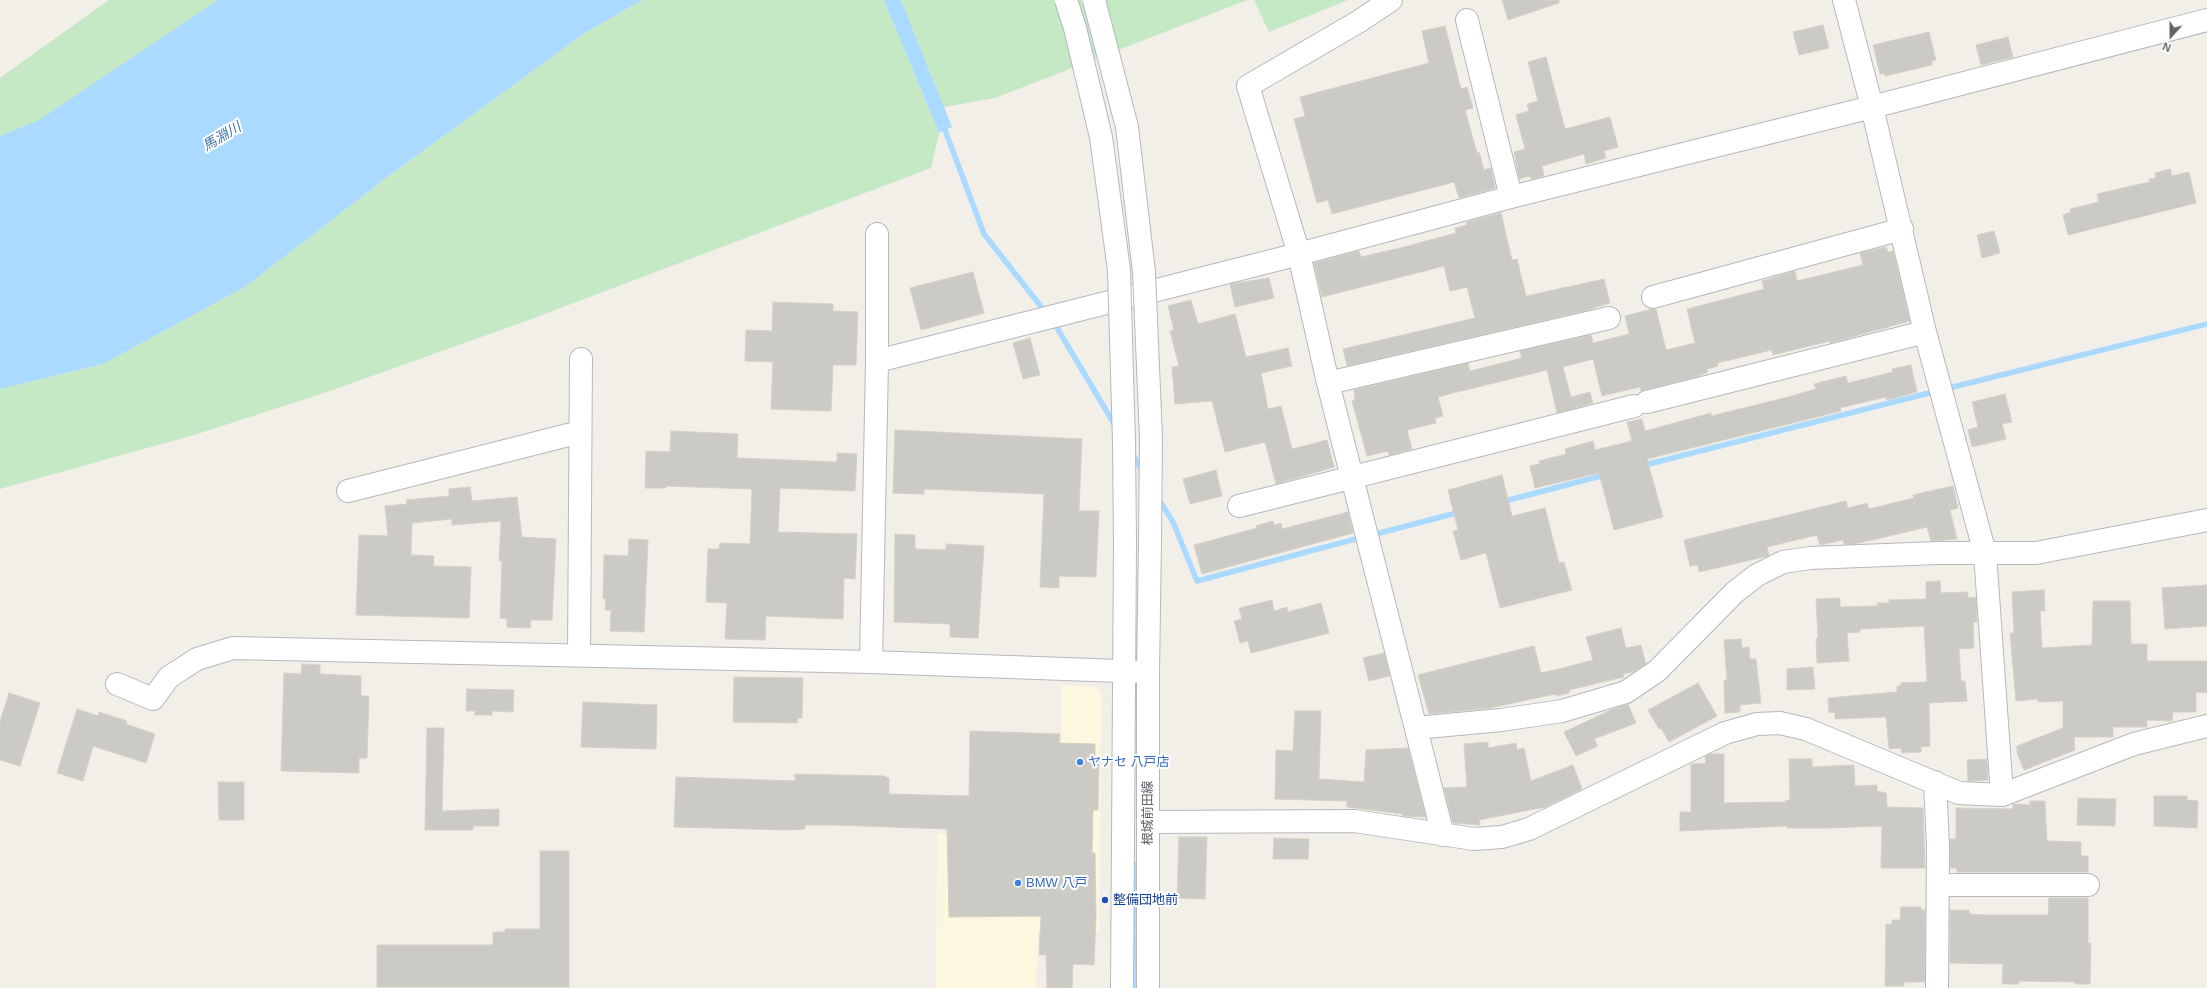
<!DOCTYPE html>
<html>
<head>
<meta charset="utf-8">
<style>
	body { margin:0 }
	#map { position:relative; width:2207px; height:988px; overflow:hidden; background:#f1efe8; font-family:Arial,sans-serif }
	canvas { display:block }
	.north { position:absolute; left:2151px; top:16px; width:40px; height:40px; -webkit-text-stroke:3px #fff; paint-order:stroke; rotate:201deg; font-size:11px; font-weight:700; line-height:16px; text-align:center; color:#5f6368 }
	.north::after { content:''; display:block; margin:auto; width:14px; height:18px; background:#5f6368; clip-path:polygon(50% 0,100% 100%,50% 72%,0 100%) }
</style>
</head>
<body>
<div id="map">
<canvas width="2207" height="988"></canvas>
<div class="north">N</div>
</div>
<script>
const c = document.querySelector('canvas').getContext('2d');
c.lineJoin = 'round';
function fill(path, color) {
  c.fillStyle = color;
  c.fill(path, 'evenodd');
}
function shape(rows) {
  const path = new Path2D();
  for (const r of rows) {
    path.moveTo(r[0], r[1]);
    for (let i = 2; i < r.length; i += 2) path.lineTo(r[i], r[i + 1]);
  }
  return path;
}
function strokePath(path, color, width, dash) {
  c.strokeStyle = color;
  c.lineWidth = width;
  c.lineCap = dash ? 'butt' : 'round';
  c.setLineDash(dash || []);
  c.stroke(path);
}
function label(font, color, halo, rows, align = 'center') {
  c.font = font + ' Arial,"Noto Sans JP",sans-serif';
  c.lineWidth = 4;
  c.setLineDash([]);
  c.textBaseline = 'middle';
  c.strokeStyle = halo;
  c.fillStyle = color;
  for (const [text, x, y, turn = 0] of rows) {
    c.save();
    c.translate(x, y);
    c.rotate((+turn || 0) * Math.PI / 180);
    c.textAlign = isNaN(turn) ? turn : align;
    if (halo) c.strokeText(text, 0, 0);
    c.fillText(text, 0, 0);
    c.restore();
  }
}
const commercial = shape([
	[1062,685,1094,686,1101,692,1100,833,1060,832],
	[937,834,1100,835,1099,932,1038,931,1036,988,936,988]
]);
const green = shape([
	[109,0,218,0,39,120,0,136,0,78],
	[642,0,884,0,939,133,931,168,526,321,324,393,194,435,0,489,0,389,103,364,245,287,390,175,585,33],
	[901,0,1247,0,995,98,944,107],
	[1254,0,1348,0,1269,32]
]);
const water = shape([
	[218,0,642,0,585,33,390,175,245,287,103,364,0,389,0,136,39,120],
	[884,0,901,0,952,127,939,133]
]);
const stream = shape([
	[945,130,984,234,1046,313],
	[1053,321,1116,427],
	[1945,389,2207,324],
	[1132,453,1143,472],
	[1641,466,1937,391],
	[1158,498,1173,522,1197,581,1363,537],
	[1501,502,1605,475],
	[1372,535,1460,512],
	[1134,864,1134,988]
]);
const building = shape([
	[1502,0,1559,0,1559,3,1508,20,1502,0],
	[1823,25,1829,48,1799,55,1793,32,1823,25],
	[1445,26,1461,89,1467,87,1473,108,1465,110,1477,153,1479,152,1484,170,1491,168,1495,188,1459,198,1454,182,1332,214,1328,200,1317,203,1294,119,1305,116,1300,97,1429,63,1422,31,1445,26],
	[1929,32,1936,60,1932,61,1932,65,1885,76,1884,73,1880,74,1873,45,1929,32],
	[2008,37,2013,57,1981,65,1976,45,2008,37],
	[1546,57,1565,129,1610,117,1618,147,1604,151,1606,158,1586,164,1584,154,1542,166,1544,176,1531,179,1530,176,1519,179,1514,152,1525,149,1516,115,1529,111,1527,104,1538,101,1528,62,1546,57],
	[2170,169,2172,176,2189,172,2196,203,2068,235,2063,215,2071,212,2070,209,2099,202,2097,194,2149,182,2149,179,2156,178,2155,173,2170,169],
	[1501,213,1512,260,1517,259,1526,296,1604,279,1610,303,1584,311,1347,366,1343,349,1475,318,1467,287,1450,291,1444,266,1322,297,1314,263,1359,251,1361,257,1404,247,1456,233,1455,228,1467,225,1466,222,1501,213],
	[1994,231,2000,253,1982,258,1977,235,1994,231],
	[1886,247,1888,252,1893,251,1910,321,1830,343,1830,341,1773,355,1772,350,1717,363,1718,366,1707,369,1708,372,1695,377,1641,391,1640,387,1602,396,1593,359,1563,367,1571,397,1590,392,1593,403,1557,413,1547,370,1453,393,1438,397,1443,416,1435,418,1436,423,1407,430,1412,449,1389,455,1388,451,1367,456,1352,401,1355,400,1354,390,1468,363,1470,371,1522,358,1520,351,1591,335,1593,343,1629,334,1625,316,1652,309,1656,309,1666,350,1695,343,1687,309,1764,289,1762,281,1795,271,1797,281,1863,265,1860,253,1886,247],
	[973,272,984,313,921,330,910,288,973,272],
	[1269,278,1274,298,1235,307,1230,284,1269,278],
	[1191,300,1198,324,1235,314,1246,357,1288,348,1292,366,1261,373,1268,409,1281,406,1292,449,1327,440,1334,467,1276,484,1265,442,1225,452,1212,401,1175,404,1172,367,1179,366,1170,331,1174,330,1168,306,1191,300],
	[773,302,833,304,833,311,858,312,856,365,833,365,831,411,771,409,773,362,745,361,746,330,772,331,773,302],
	[1030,338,1040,375,1023,379,1013,343,1030,338],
	[1911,365,1917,392,1887,400,1886,397,1840,408,1841,411,1647,459,1663,517,1614,530,1599,473,1535,488,1530,466,1540,464,1539,461,1566,454,1565,449,1593,441,1595,450,1632,441,1627,422,1642,419,1645,431,1711,413,1711,416,1788,397,1816,389,1814,384,1846,376,1848,383,1893,372,1892,369,1911,365],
	[2005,394,2012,422,2002,424,2006,439,1972,447,1968,430,1978,427,1972,402,2005,394],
	[895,430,1082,439,1079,511,1099,511,1096,577,1059,576,1059,588,1040,587,1044,494,924,489,924,494,893,493,895,430],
	[671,431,738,434,737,458,837,462,837,453,857,454,855,491,780,488,778,532,857,534,855,579,844,578,843,619,766,616,765,640,725,639,727,603,706,602,708,549,719,549,720,543,750,544,752,489,666,486,666,488,645,488,646,451,670,452,671,431],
	[1216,470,1222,496,1190,504,1183,479,1216,470],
	[1502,475,1512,516,1545,508,1559,563,1564,562,1572,590,1500,608,1486,553,1461,560,1453,531,1458,530,1448,490,1502,475],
	[1953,486,1958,508,1950,510,1957,539,1931,541,1927,527,1855,544,1844,544,1843,540,1820,545,1817,535,1767,547,1769,555,1768,556,1699,572,1698,565,1690,566,1684,540,1846,501,1848,508,1867,503,1869,509,1914,498,1913,495,1953,486],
	[470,487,472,501,517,497,522,537,556,539,552,620,531,620,530,628,507,627,507,619,500,618,502,561,499,561,501,521,452,525,452,519,412,523,411,555,434,556,433,566,471,567,469,618,356,615,359,535,388,536,385,506,407,504,406,500,449,496,449,489,470,487],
	[1348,512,1353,533,1202,574,1194,545,1257,528,1256,526,1273,521,1274,525,1281,523,1282,529,1348,512],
	[895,534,915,535,915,549,946,550,946,544,984,546,978,638,950,637,950,624,894,622,895,534],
	[629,539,648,540,644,632,610,631,611,610,605,610,606,599,603,599,604,555,628,556,629,539],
	[1940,581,1941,593,1968,592,1968,598,1976,597,1977,622,1973,622,1974,648,1959,649,1961,681,1965,681,1967,701,1929,703,1930,746,1921,747,1921,752,1902,753,1901,748,1889,749,1886,717,1835,719,1835,712,1829,713,1828,698,1897,692,1897,686,1901,686,1901,683,1927,682,1924,626,1860,629,1860,632,1847,633,1849,661,1817,663,1816,639,1818,638,1816,599,1840,598,1840,607,1878,606,1877,603,1889,603,1889,600,1926,599,1926,582,1940,581],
	[2207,585,2207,626,2165,629,2162,588,2207,585],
	[2044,590,2045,611,2040,611,2042,648,2092,645,2093,601,2130,601,2131,644,2147,644,2147,661,2207,661,2207,693,2196,692,2196,712,2173,712,2172,721,2147,720,2147,727,2113,727,2113,737,2074,737,2075,750,2024,770,2017,753,2017,746,2063,728,2063,701,2038,702,2038,699,2016,701,2010,633,2014,633,2012,592,2044,590],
	[1272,600,1274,611,1287,607,1288,612,1321,603,1329,633,1251,653,1248,641,1240,643,1234,621,1242,619,1239,608,1272,600],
	[1621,628,1626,648,1641,645,1646,664,1633,672,1623,674,1624,677,1569,690,1569,693,1556,696,1555,694,1490,708,1429,714,1418,675,1534,646,1541,673,1563,668,1593,660,1586,637,1621,628],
	[1741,639,1742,648,1749,647,1750,659,1756,659,1761,703,1740,705,1740,712,1725,713,1724,680,1727,680,1724,640,1741,639],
	[1384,653,1390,676,1369,681,1363,658,1384,653],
	[302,664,320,665,320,674,361,676,361,696,369,696,367,758,359,758,359,773,281,771,284,673,301,674,302,664],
	[1813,667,1815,689,1787,690,1787,669,1813,667],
	[734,677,803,678,802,718,798,718,797,723,733,722,734,677],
	[1698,683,1717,716,1669,742,1661,728,1659,729,1648,710,1698,683],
	[467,689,514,690,513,712,492,711,492,715,475,715,475,711,466,711,467,689],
	[9,693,40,703,20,766,0,760,0,722,9,693],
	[583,702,657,705,656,749,581,747,583,702],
	[1628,704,1636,723,1594,739,1598,746,1576,756,1564,732,1613,709,1628,704],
	[77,709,98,716,99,712,127,721,126,724,155,734,146,763,93,746,83,781,57,773,77,709],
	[1295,711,1321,711,1319,779,1364,782,1366,750,1408,748,1426,817,1403,816,1402,814,1347,807,1347,801,1275,799,1276,750,1293,751,1295,711],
	[427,728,444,728,442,811,499,809,499,826,473,826,473,830,425,830,427,728],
	[970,731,1060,734,1059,743,1095,744,1095,759,1099,759,1098,810,1093,810,1092,853,1095,853,1096,916,1094,965,1073,964,1072,988,1047,988,1046,955,1039,955,1041,916,949,917,947,829,831,825,805,825,805,829,789,830,674,827,676,777,795,781,795,774,885,776,885,777,889,778,889,794,969,796,970,731],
	[1488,742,1488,748,1516,743,1517,750,1524,748,1531,781,1573,765,1582,789,1545,807,1479,820,1480,825,1453,823,1444,788,1467,787,1464,744,1488,742],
	[1710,754,1724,754,1724,803,1786,802,1786,800,1790,800,1789,759,1812,759,1812,767,1854,765,1855,786,1877,785,1877,791,1886,793,1887,807,1923,808,1925,868,1881,868,1882,826,1828,828,1787,828,1787,826,1680,831,1680,812,1691,812,1691,764,1706,763,1705,757,1710,754],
	[1987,759,1988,780,1968,781,1967,760,1987,759],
	[218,782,244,782,244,820,219,820,218,782],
	[2154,796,2187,796,2187,800,2198,801,2197,828,2154,826,2154,796],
	[2078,798,2116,799,2115,826,2077,825,2078,798],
	[2030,801,2045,801,2047,841,2081,842,2081,856,2088,856,2088,872,1957,872,1957,868,1950,868,1950,839,1956,839,1956,808,2013,809,2013,804,2030,805,2030,801],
	[1179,837,1207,837,1205,899,1177,898,1179,837],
	[1274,838,1309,839,1308,859,1273,859,1274,838],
	[540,851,569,851,569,987,377,987,377,945,493,945,493,932,505,932,505,929,540,929,540,851],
	[2049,898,2088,898,2088,943,2091,943,2090,984,2075,984,2075,982,2019,981,2019,984,2002,984,2003,964,1950,963,1950,910,1969,910,1969,914,1986,915,2048,915,2049,898],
	[1901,907,1921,907,1921,910,1925,910,1925,982,1904,982,1904,986,1885,986,1886,924,1892,924,1892,920,1900,920,1901,907]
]);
const minor = shape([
	[1391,0,1358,22,1248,86,1299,254,1328,383,1443,835],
	[1844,0,1872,107,1925,332,1985,553,2002,795],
	[1467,20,1511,197],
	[1653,297,1902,229],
	[877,361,1299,254,1511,197,1872,107,2207,20],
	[1328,383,1609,318],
	[1647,402,1925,332],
	[348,491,580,432],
	[1239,506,1634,406],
	[579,655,581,359],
	[871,662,877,361,877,234],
	[117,684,153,699,169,677,197,659,233,648,871,662,1148,672],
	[1416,728,1501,720,1562,711,1626,692,1657,671,1735,592,1757,575,1783,562,1810,558,1937,553,2036,553,2207,520],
	[1935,782,1938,846,1937,988],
	[1148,822,1354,821,1474,839,1502,837,1529,829,1725,733,1757,724,1780,723,1806,729,1959,793,2002,795,2134,744,2207,726],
	[1938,885,2088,885],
	[1122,988,1125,542],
	[1148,988,1148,672,1150,542]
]);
const minorBridge = shape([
	[1066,0,1075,28,1101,137,1119,270,1124,442,1125,542],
	[1094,0,1127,127,1144,272,1151,438,1150,542]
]);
const markers = [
	[1080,762,4,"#3f7fe0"],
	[1018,883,4,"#3f7fe0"],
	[1105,900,4,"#1a4fb4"]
];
const shopNames = [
	["ヤナセ 八戸店",1088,762],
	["BMW 八戸",1026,883]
];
const streetNames = [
	["根城前田線",1148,813,-90]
];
const transitNames = [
	["整備団地前",1113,900]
];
const waterNames = [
	["馬淵川",222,137,-31]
];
fill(commercial, '#fef7e0');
fill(green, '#c5e8c5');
fill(water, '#aadaff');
strokePath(stream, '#aadaff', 5.5);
fill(building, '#cccac5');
strokePath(building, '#d6d1c6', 1);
strokePath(minor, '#b5b8bc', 24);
strokePath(minor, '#fff', 22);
strokePath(minorBridge, '#b5b8bc', 24, []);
strokePath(minorBridge, '#fff', 22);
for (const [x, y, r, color] of markers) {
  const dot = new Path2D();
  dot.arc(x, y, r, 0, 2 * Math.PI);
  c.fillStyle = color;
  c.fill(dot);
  strokePath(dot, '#fff', 1.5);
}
label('13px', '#366cbe', '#fff', shopNames, 'left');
label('13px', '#5f6368', '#fff', streetNames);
label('13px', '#164399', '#fff', transitNames, 'left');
label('italic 14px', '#4174aa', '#fff', waterNames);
</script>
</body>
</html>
